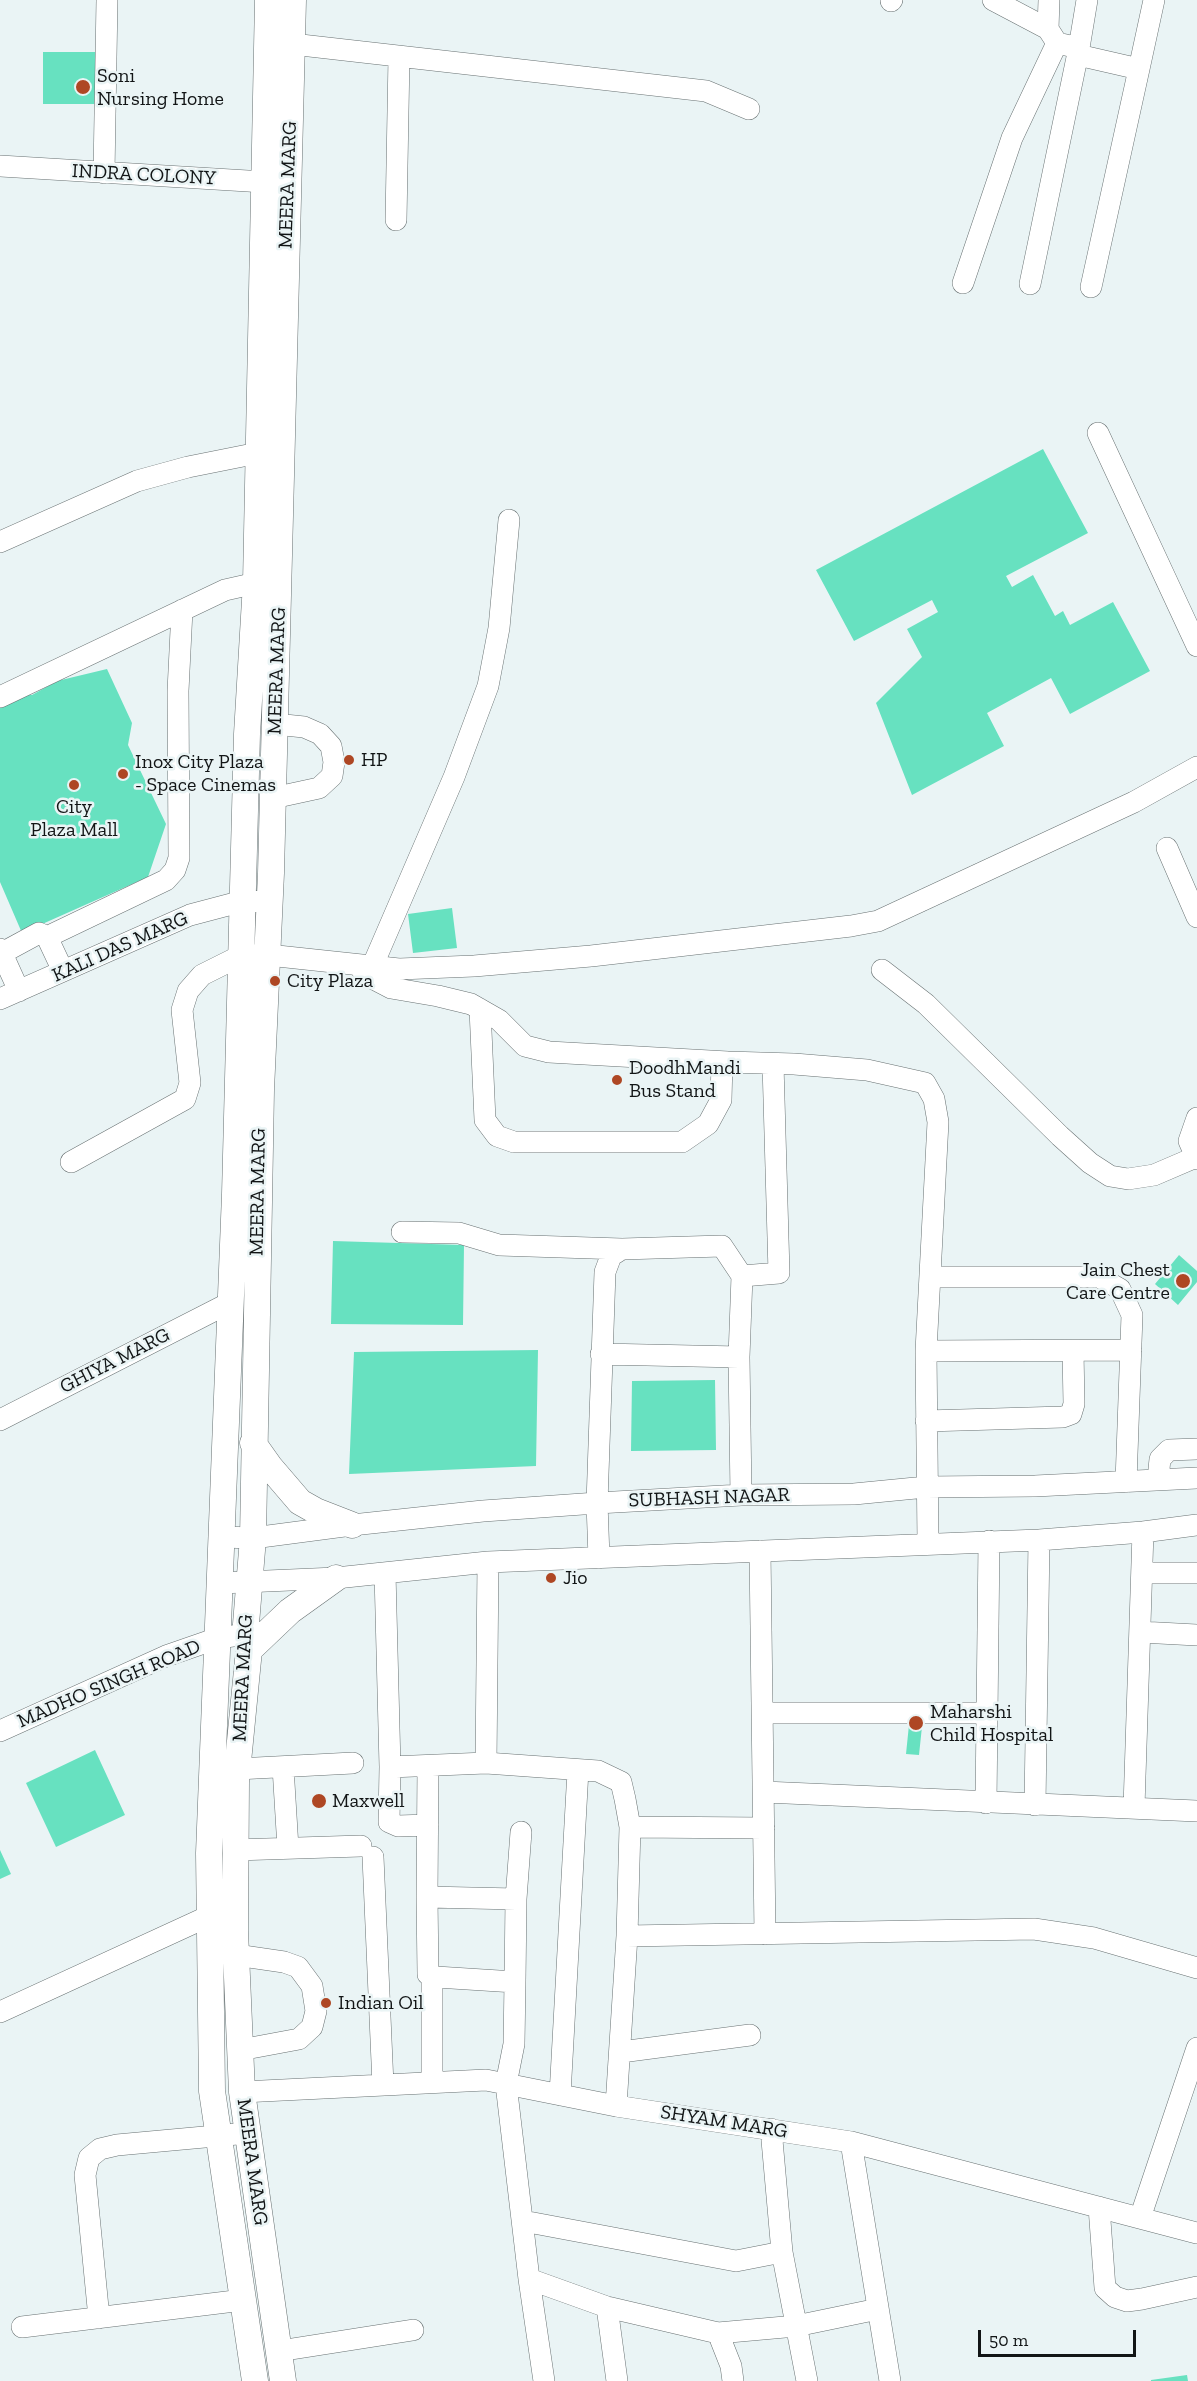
<!DOCTYPE html>
<html>
<head>
<meta charset="utf-8">
<style>
	body { margin:0 }
	#map { position:relative; width:1197px; height:2381px; overflow:hidden; background:#eaf4f5; font-family:"Zilla Slab",serif }
	canvas { display:block }
	.scale { position:absolute; left:978px; top:2330px; width:158px; height:27px; box-sizing:border-box; border:3px solid #121516; border-top:0; padding-left:8px; font-size:18px; line-height:21px; white-space:nowrap; color:#121516; -webkit-text-stroke:4px #eaf4f5; paint-order:stroke }
</style>
</head>
<body>
<div id="map">
<canvas width="1197" height="2381"></canvas>
<div class="scale">50 m</div>
</div>
<script>
const c = document.querySelector('canvas').getContext('2d');
c.lineJoin = 'round';
function fill(path, color) {
  c.fillStyle = color;
  c.fill(path, 'evenodd');
}
function shape(rows) {
  const path = new Path2D();
  for (const r of rows) {
    path.moveTo(r[0], r[1]);
    for (let i = 2; i < r.length; i += 2) path.lineTo(r[i], r[i + 1]);
  }
  return path;
}
function strokePath(path, color, width, dash) {
  c.strokeStyle = color;
  c.lineWidth = width;
  c.lineCap = dash ? 'butt' : 'round';
  c.setLineDash(dash || []);
  c.stroke(path);
}
function label(font, color, halo, rows, align = 'center') {
  c.font = font + ' "Zilla Slab",serif';
  c.lineWidth = 5;
  c.setLineDash([]);
  c.textBaseline = 'middle';
  c.strokeStyle = halo;
  c.fillStyle = color;
  for (const [text, x, y, turn = 0] of rows) {
    c.save();
    c.translate(x, y);
    c.rotate((+turn || 0) * Math.PI / 180);
    c.textAlign = isNaN(turn) ? turn : align;
    if (halo) c.strokeText(text, 0, 0);
    c.fillText(text, 0, 0);
    c.restore();
  }
}
const building = shape([
	[43,52,98,52,98,104,43,104],
	[1043,449,1088,533,1006,576,1012,587,1033,575,1055,616,1063,611,1070,625,1113,602,1150,671,1070,714,1051,678,987,713,1004,746,912,795,876,703,922,657,907,629,938,612,932,600,854,641,816,570],
	[107,669,132,723,128,745,166,824,148,877,22,933,0,882,0,705,14,695,32,695,57,681],
	[452,908,457,948,413,953,408,914],
	[333,1241,464,1245,463,1325,331,1324],
	[1179,1255,1197,1271,1197,1282,1178,1305,1155,1284],
	[538,1350,536,1466,349,1474,354,1352],
	[715,1380,716,1450,631,1451,632,1381],
	[910,1715,923,1717,919,1755,906,1754],
	[95,1750,125,1815,56,1847,26,1783],
	[0,1850,11,1874,0,1879],
	[1187,2375,1188,2381,1151,2381,1151,2380]
]);
const minor = shape([
	[993,0,1048,29,1057,43,1079,48,1087,0],
	[891,1,892,0],
	[1048,29,1049,0],
	[292,44,706,91,749,109],
	[1078,55,1139,69,1154,0],
	[0,166,281,183],
	[104,173,107,0],
	[396,220,399,57],
	[963,283,1012,138,1057,43],
	[1030,284,1079,48],
	[1091,287,1139,69],
	[1098,433,1197,646],
	[0,542,137,481,188,467,258,453],
	[0,697,225,590,256,583],
	[273,798,319,788,332,776,334,762,331,746,320,734,304,727,275,724],
	[1167,848,1197,917],
	[47,937,166,880,175,870,179,858,178,691,182,610],
	[0,949,19,991],
	[2,953,39,933,47,937,63,971],
	[359,966,366,975,391,988,438,996,471,1004,499,1020,525,1046,549,1052,728,1062,794,1064,867,1070,925,1083,934,1099,938,1122,926,1351,928,1543],
	[372,967,454,777,488,686,499,628,509,520],
	[882,970,926,1004,1060,1136,1090,1163,1110,1176,1128,1179,1154,1175,1196,1157],
	[0,999,190,915,243,901,270,902],
	[480,1009,485,1120,497,1136,514,1142,682,1142,708,1124,721,1100,722,1062],
	[1197,1118,1189,1141,1197,1159],
	[71,1162,185,1099,190,1083,182,1010,188,991,202,975,242,955,268,955,399,969,474,966,591,956,851,926,878,921,1134,802,1197,767],
	[402,1232,459,1233,499,1245,622,1249],
	[742,1276,779,1273,773,1064],
	[930,1277,1099,1277,1120,1289,1132,1315,1126,1482],
	[926,1351,1131,1350],
	[601,1354,739,1357],
	[0,1420,231,1302],
	[926,1421,1063,1417,1071,1414,1074,1404,1073,1351],
	[1158,1479,1160,1459,1169,1450,1197,1449],
	[222,1537,253,1538,352,1525,483,1511,597,1503,741,1495,854,1494,926,1487,1035,1486,1197,1478],
	[760,1551,765,1934],
	[599,1558,597,1503,605,1272,611,1256,622,1249,722,1246,742,1276,739,1357,741,1495],
	[488,1562,486,1763,598,1771,621,1782,625,1799,630,1827,627,1936,616,2106],
	[385,1573,390,1767,486,1763],
	[1142,1573,1197,1573],
	[221,1583,336,1578,488,1562,1039,1540,1143,1532,1197,1525],
	[1140,1632,1197,1635],
	[763,1713,988,1713],
	[0,1731,166,1656,218,1638,247,1634],
	[283,1767,288,1848],
	[390,1767,389,1822,398,1826,428,1825],
	[237,1769,353,1763],
	[764,1792,1197,1811],
	[986,1803,989,1541],
	[1035,1805,1039,1540],
	[1134,1807,1143,1532],
	[630,1827,764,1828],
	[235,1850,361,1846],
	[373,1857,383,2085],
	[427,1897,428,1766],
	[516,1899,521,1832],
	[627,1936,1034,1929,1094,1938,1197,1968],
	[236,1955,284,1962,298,1967,312,1986,316,2011,312,2027,299,2039,240,2050],
	[432,1976,432,2082],
	[515,1982,436,1977,428,1974,427,1897,516,1899,515,1982,514,2044,506,2084,529,2279,544,2381],
	[0,2012,209,1916],
	[621,2052,750,2035],
	[242,2092,486,2080,616,2106,851,2142,1197,2233],
	[560,2095,578,1770],
	[771,2129,782,2252,807,2381],
	[851,2142,890,2381],
	[1099,2207,1105,2288,1115,2297,1127,2301,1142,2299,1197,2287],
	[1140,2218,1197,2048],
	[523,2221,736,2261,782,2252],
	[529,2279,607,2307,718,2333,731,2366,733,2381],
	[607,2307,617,2381],
	[99,2318,85,2175,89,2158,100,2149,117,2145,248,2133],
	[22,2327,243,2300],
	[718,2333,796,2326,878,2309],
	[279,2351,413,2330]
]);
const major = shape([
	[253,1443,270,1467,300,1502,316,1511,352,1525],
	[249,1650,290,1611,336,1578],
	[255,2381,212,2091,209,1853,235,1194,247,734,256,583,268,0],
	[283,2381,242,2092,235,1931,236,1782,249,1650,246,1624,253,1538,261,1090,271,873,293,0]
]);
const markers = [
	[83,87,8,"#ae4724"],
	[349,760,6,"#ae4724"],
	[123,774,6,"#ae4724"],
	[74,785,6,"#ae4724"],
	[275,981,6,"#ae4724"],
	[617,1080,6,"#ae4724"],
	[1183,1281,8,"#ae4724"],
	[551,1578,6,"#ae4724"],
	[916,1723,8,"#ae4724"],
	[319,1801,8,"#ae4724"],
	[326,2003,6,"#ae4724"]
];
const poiNames = [
	["Soni",97,76],
	["Nursing Home",97,99],
	["HP",361,760],
	["Inox City Plaza",135,762],
	["- Space Cinemas",135,785],
	["City",74,807,"center"],
	["Plaza Mall",74,830,"center"],
	["City Plaza",287,981],
	["DoodhMandi",629,1068],
	["Bus Stand",629,1091],
	["Jain Chest",1170,1270,"right"],
	["Care Centre",1170,1293,"right"],
	["Jio",563,1578],
	["Maharshi",930,1712],
	["Child Hospital",930,1735],
	["Maxwell",332,1801],
	["Indian Oil",338,2003]
];
const streetNames = [
	["INDRA COLONY",144,175,3],
	["MEERA MARG",288,185,-88],
	["MEERA MARG",277,671,-88],
	["KALI DAS MARG",120,947,-24],
	["MEERA MARG",258,1192,-89],
	["GHIYA MARG",115,1361,-27],
	["SUBHASH NAGAR",709,1498,-2],
	["MEERA MARG",243,1678,-87],
	["MADHO SINGH ROAD",109,1684,-23],
	["SHYAM MARG",724,2122,9],
	["MEERA MARG",252,2162,82]
];
fill(building, '#67e1c0');
strokePath(minor, '#687172', 22);
strokePath(major, '#687172', 27);
strokePath(minor, '#fff', 21);
strokePath(major, '#fff', 26);
for (const [x, y, r, color] of markers) {
  const dot = new Path2D();
  dot.arc(x, y, r, 0, 2 * Math.PI);
  c.fillStyle = color;
  c.fill(dot);
  strokePath(dot, '#eaf4f5', 2);
}
label('20px', '#121516', '#eaf4f5', poiNames, 'left');
label('20px', '#121516', '#eaf4f5', streetNames);
</script>
</body>
</html>
